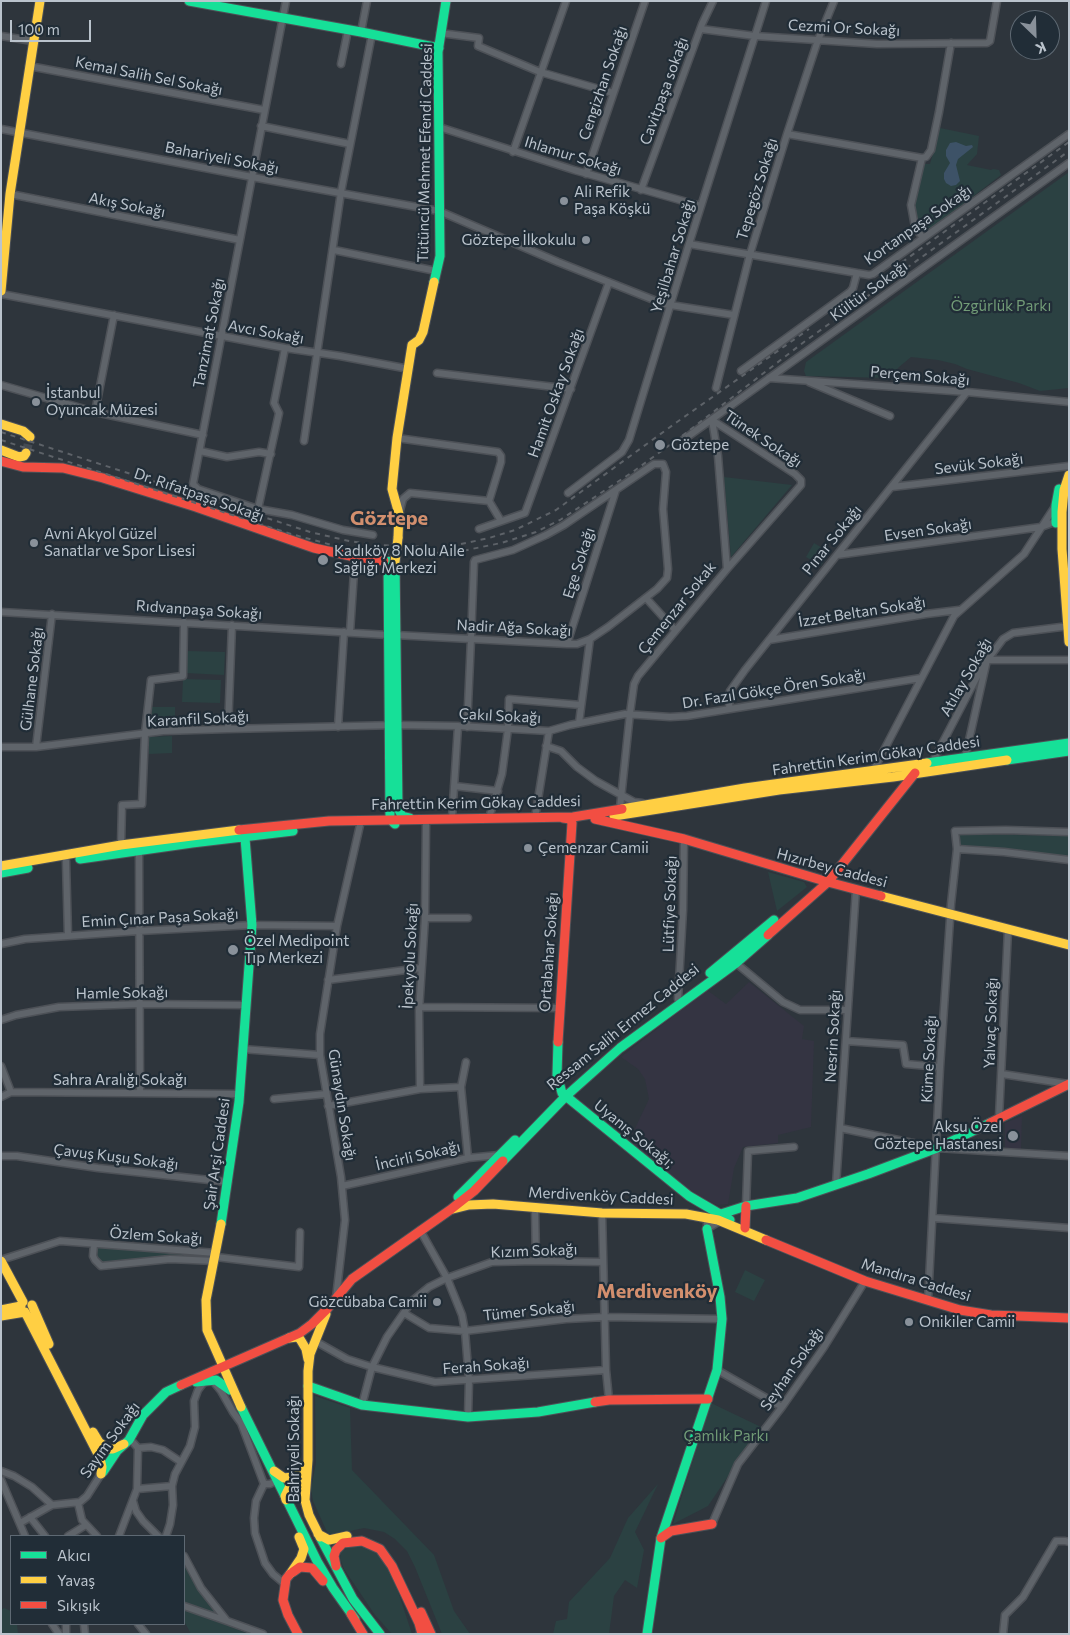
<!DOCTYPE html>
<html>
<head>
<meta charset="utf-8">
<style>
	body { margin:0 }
	#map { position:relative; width:1070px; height:1635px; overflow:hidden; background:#2e353c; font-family:Commissioner,sans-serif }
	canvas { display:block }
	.frame { position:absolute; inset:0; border:2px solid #bac3cc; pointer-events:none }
	.legend { position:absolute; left:10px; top:1535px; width:175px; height:90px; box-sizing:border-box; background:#212d37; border:1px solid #5e6973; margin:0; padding:6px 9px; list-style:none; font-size:15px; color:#bac3cc }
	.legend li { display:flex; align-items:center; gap:10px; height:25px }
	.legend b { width:25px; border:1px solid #5e6973 }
	.north { position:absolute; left:1010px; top:10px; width:50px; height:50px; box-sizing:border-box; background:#212d37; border:1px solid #5e6973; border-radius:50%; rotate:156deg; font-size:14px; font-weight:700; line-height:20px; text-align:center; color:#bac3cc }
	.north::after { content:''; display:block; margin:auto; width:18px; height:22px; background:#89919a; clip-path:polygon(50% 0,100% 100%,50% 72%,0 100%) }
	.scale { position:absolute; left:10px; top:20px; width:81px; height:22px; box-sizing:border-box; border:2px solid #bac3cc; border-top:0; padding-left:6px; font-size:15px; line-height:18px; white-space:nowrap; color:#bac3cc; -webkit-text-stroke:4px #212d37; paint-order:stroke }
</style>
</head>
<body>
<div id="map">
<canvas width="1070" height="1635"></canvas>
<div class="frame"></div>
<ul class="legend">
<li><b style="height:6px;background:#16e098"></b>Akıcı</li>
<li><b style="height:6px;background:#ffcf43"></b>Yavaş</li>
<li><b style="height:6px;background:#f24e42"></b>Sıkışık</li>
</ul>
<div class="north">K</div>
<div class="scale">100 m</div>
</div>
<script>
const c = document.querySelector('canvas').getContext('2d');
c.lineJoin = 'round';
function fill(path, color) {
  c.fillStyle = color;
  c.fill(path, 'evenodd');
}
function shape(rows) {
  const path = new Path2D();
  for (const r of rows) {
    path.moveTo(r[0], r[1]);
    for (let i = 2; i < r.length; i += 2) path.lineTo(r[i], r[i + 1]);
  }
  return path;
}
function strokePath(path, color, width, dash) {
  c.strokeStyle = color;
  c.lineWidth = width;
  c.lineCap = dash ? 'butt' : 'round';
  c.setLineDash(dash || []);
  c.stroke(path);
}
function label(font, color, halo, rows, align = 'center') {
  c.font = font + ' Commissioner,sans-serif';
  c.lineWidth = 4.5;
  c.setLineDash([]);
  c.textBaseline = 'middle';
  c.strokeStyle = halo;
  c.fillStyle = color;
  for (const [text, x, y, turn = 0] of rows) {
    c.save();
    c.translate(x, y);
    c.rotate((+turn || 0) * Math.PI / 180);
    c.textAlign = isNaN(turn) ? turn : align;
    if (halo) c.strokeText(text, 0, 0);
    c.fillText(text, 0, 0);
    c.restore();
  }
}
const medical = shape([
	[749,982,804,1026,802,1039,814,1041,811,1127,778,1135,778,1143,743,1147,734,1168,728,1204,717,1205,702,1198,668,1175,629,1141,649,1099,645,1079,638,1069,621,1057,707,990,726,1004],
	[1022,1116,1021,1150,1005,1149,1005,1123]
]);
const green = shape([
	[940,128,979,136,977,154,967,165,991,170,993,169,999,170,1001,175,924,234,918,230,912,204,925,164,930,164],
	[1069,172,1069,388,1040,391,1019,383,967,369,955,364,938,360,911,357,899,367,889,378,806,376,804,371,806,362],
	[724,477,792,485,731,557],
	[814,543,829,552,821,566,806,557],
	[187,651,225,652,224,675,186,673],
	[183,679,221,680,220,703,182,702],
	[151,707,175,707,175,728,149,730],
	[172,736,172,753,149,754,149,737],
	[957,834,1069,836,1069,857,960,847],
	[768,872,804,882,807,887,777,911],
	[95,1245,212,1254,212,1260,101,1264,95,1256],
	[745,1270,765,1280,754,1301,735,1292],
	[315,1396,350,1408,352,1470,434,1555,454,1611,470,1634,442,1634,415,1567,407,1551,395,1539,384,1532,364,1528,336,1534,330,1535,327,1532,313,1501,311,1489,316,1463],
	[711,1403,761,1427,708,1506,673,1524],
	[658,1484,635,1532,644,1550,637,1588,625,1580,614,1596,609,1634,553,1634,556,1621,567,1619,569,1602,610,1558,628,1518],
	[349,1547,365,1547,381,1556,395,1582,412,1634,392,1634,375,1615,344,1569,340,1558,341,1552],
	[184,1565,197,1588,218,1615,184,1602],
	[4,1608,11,1611,11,1624,17,1624,18,1634,1,1634,1,1610],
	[184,1609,249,1634,191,1634,184,1621]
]);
const water = shape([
	[956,142,966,146,972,145,973,147,958,159,956,165,960,181,956,185,951,186,946,183,944,179,944,173,950,163,946,156,946,150,950,143]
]);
const secondaryTunnel = shape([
	[26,453,30,437]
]);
const primaryTunnel = shape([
	[416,1632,417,1634]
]);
const street = shape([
	[286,1,193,484,198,489,258,509,292,515,343,530,373,535],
	[701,29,755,36,877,44,987,43,990,41,997,1],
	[361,32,367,1],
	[440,33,479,38,478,46,540,72,613,93],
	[1,36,33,41],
	[341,64,348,30],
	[29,66,264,110],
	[261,126,350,144],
	[439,127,574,170,701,206],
	[1,129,252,177,439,211,558,262,664,304,734,315],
	[787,134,922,158,926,157,931,150,939,112,951,43],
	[513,152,566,1],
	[922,158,911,205,915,227,923,238],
	[586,174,645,1],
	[641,190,702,24,713,1],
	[10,194,240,240],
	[689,244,857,273],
	[334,250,436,271],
	[1,294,285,348,340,356,409,369],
	[741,371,850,292,853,288,857,273,869,275,873,274,1069,134],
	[437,373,571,389],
	[769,378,967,392,1069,402],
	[809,382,890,416],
	[1,385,95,412,203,435],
	[716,388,750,254,787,134,818,40,834,1],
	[95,412,114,315],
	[712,420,718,456,727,569],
	[397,438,498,452,501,456,501,462,489,501,501,521],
	[683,440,1069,163],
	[304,441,341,192,372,34],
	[200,451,227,457,259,452,271,454],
	[892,487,1069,466],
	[568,493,622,452,629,440,689,244,766,1],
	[258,509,279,413,274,403,285,348],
	[399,514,403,499,410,493,489,501],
	[479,529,525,513,609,282],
	[837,555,1041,527,1060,520],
	[646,598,675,630],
	[1,612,388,635,395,635,471,639,567,644,577,644,590,639,608,627,657,589,667,578,668,569,663,509,666,472,663,464,654,464,564,525,546,535,513,550,475,560,474,562,471,639,467,727],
	[350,632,355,557],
	[769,640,926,614,959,610],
	[567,644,616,490],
	[729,709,730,691,745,670,967,392],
	[579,723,590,639],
	[338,727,344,632],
	[228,729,232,625],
	[546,746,561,751,577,767,596,781,634,802,642,803],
	[1,747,36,747,163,731,228,729,397,725,458,726,549,731,570,725,625,714,670,717,687,716,921,678],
	[36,747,52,614],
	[965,758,987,660,1069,660],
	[932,763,982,667,1003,639,1013,633,1069,626],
	[873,771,954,616,1024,554,1056,505],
	[454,786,498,791],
	[620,808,630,713,634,684,638,676,727,569,801,485,801,480,795,474,712,420],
	[452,818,458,726],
	[489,818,502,774,508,729,509,699,581,705],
	[535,818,549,731],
	[121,845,122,805,142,804,145,733,151,680,183,676,184,622],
	[957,849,1004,852,1069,860],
	[139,851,140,1093],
	[66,861,68,936],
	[425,918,468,918],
	[1,944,25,939,139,931,252,925,337,926],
	[736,963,783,1002,800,1010,846,1010],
	[328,980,421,968],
	[678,999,683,910,684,839],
	[419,1007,559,1008],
	[1,1020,16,1015,59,1007,141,1004,245,1005],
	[846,1041,903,1045,906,1064,940,1067],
	[242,1049,320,1055],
	[1,1066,11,1092],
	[1002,1074,1068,1084],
	[461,1087,466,1062],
	[420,1089,419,1011,425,918,426,824],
	[1,1097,11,1092,239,1094],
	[274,1099,326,1094],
	[328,1106,420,1089,461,1087,468,1158],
	[999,1117,1008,930],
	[840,1128,937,1148,1069,1156],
	[1,1156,17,1156,98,1168,228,1182],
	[836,1185,856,889],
	[342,1186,468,1158,499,1155],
	[746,1206,748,1151,794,1147],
	[535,1208,536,1261],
	[602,1213,606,1370,609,1400],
	[707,1217,707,1229,720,1221],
	[933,1218,1069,1228],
	[420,1230,447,1278,462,1315,465,1331,469,1380,468,1417],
	[94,1244,93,1256,95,1260,101,1266,170,1259,215,1261],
	[216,1257,299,1267,300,1232],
	[1,1260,60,1241,216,1253],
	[336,1298,345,1220,341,1177,320,1055,320,1034,337,926,360,825],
	[928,1301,940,1067,951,904,957,849,955,831,1006,830,1069,832],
	[404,1313,429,1328,465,1331,566,1319,605,1317,722,1319],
	[315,1341,347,1359,372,1367,435,1382,606,1370],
	[717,1370,782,1407],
	[212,1380,221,1391,233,1412,241,1423,264,1484,270,1484,274,1482,277,1478],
	[362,1405,372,1367,387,1337,412,1301,429,1287,447,1278,492,1262,536,1261,603,1262],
	[130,1439,138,1448,151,1447,163,1450,181,1462],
	[1,1471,14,1476,32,1487,52,1505],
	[1,1480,25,1536],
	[264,1484,256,1501,254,1518,255,1533,265,1563,273,1574,286,1585],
	[137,1489,172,1486],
	[133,1501,136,1511,143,1521,158,1536],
	[78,1503,82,1520,97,1536],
	[30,1517,45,1536],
	[20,1523,52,1505,80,1502,87,1496,101,1474],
	[712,1524,738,1464,782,1407,824,1347,865,1281],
	[68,1536,86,1525],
	[119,1536,137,1489,138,1448],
	[166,1536,170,1524,173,1505,172,1486,175,1474,190,1446,195,1427,194,1401,198,1390,205,1381],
	[184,1556,201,1588,227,1621,263,1634],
	[184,1606,227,1621],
	[52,1624,59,1634],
	[84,1624,85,1634],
	[138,1624,146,1634],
	[66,1634,66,1624],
	[1003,1634,1005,1615,1023,1597,1056,1541,1065,1541,1069,1542]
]);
const fast = shape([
	[189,1,361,32,439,48],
	[434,282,440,256,438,52,446,1],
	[1056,523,1056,505,1059,489],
	[384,561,395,562,398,808,402,816,410,818],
	[388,562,390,819,395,824],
	[1007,760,1069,751],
	[927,763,1069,743],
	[80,859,192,843,293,831],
	[1,873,28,868],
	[710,973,774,920],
	[558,1042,557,1075,562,1093,689,1196,730,1220],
	[503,1161,565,1097,620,1048,736,963,768,935],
	[458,1197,515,1140],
	[721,1214,746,1206,797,1198,868,1174,937,1148,990,1123],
	[221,1224,239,1102,252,925,245,838,248,833],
	[196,1382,216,1380,230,1390],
	[308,1386,362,1405,468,1417,538,1412,595,1402],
	[241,1407,317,1561,333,1588,355,1619],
	[103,1472,117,1451,129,1440,143,1415,166,1392,181,1385],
	[320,1537,353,1599,380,1634],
	[647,1634,661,1538,717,1370,722,1319,720,1297,707,1229]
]);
const slow = shape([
	[1,291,10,194,40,1],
	[1,424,23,431,30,437],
	[1,450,19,457,24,456,26,453],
	[1069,475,1064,490,1062,512,1062,549,1069,642],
	[398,538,399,514,392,489,397,438,412,345,419,340,423,332,434,282],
	[622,809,745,788,927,763],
	[614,816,779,790,893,777,1007,760],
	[1,866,121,845,239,830],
	[881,896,1069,945],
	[493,1204,602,1213,686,1214,718,1220,766,1240],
	[453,1209,469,1205,493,1204],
	[221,1224,206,1300,207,1330,241,1407],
	[1,1261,23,1302],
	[32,1305,49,1344],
	[1,1310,21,1306],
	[1,1316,25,1312,100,1458,102,1467,101,1474],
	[289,1338,297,1337,300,1339,306,1349,308,1359],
	[93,1432,99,1442,108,1449,113,1449,124,1444],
	[274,1471,284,1478,292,1477,300,1474,306,1469,307,1465],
	[286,1500,285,1496,291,1484,302,1484,305,1492],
	[318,1534,329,1540,347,1536],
	[320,1537,309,1515,305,1500,308,1460,308,1371,310,1354,326,1314],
	[290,1574,301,1558,304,1549,299,1537]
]);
const jam = shape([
	[1,461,23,467,63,468,103,478,196,507,314,548,355,557,384,561],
	[595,819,684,839,828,882,881,896],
	[239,830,329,821,573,817,622,809],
	[768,935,828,882,915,773],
	[558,1042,572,823,570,819,563,818],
	[990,1123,1069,1084],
	[745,1228,746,1206],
	[766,1240,865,1281,960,1310,991,1315,1069,1318],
	[181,1385,300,1333,312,1324,328,1308,352,1279,450,1210,474,1191,503,1161],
	[595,1402,609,1400,708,1399],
	[661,1538,671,1531,712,1524],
	[336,1566,334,1556,336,1550,343,1543,362,1541,380,1549,392,1566,419,1623,422,1634],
	[293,1572,300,1567,312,1568,323,1581],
	[290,1574,286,1579,283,1600,288,1615,298,1634],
	[421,1612,431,1634],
	[351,1614,363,1634]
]);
const rail = shape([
	[894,268,1069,142],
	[1,432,310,532,349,541,374,545,431,547],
	[1,440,291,534,343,548,382,554,421,554,462,551,501,543,536,532,560,520,634,471,682,436,804,342,1069,151],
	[461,544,489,538,515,530,556,510,677,422,809,329]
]);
const slowBridge = shape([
	[395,562,398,538]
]);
const markers = [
	[564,201,5,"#89919a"],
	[586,240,5,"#89919a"],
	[36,402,5,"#89919a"],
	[660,445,6,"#89919a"],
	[34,543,5,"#89919a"],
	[323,560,6,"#89919a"],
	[528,848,5,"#89919a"],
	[233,950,6,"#89919a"],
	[1013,1136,6,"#89919a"],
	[437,1302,5,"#89919a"],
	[909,1322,5,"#89919a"]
];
const streetNames = [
	["Cezmi Or Sokağı",844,28,3],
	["Kemal Salih Sel Sokağı",149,76,11],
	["Cengizhan Sokağı",603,83,-71],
	["Cavitpaşa sokağı",664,91,-70],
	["Tütüncü Mehmet Efendi Caddesi",425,153,-89],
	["Ihlamur Sokağı",573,156,17],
	["Bahariyeli Sokağı",222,158,11],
	["Tepegöz Sokağı",757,189,-73],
	["Akış Sokağı",127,205,11],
	["Kortanpaşa Sokağı",918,225,-35],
	["Yeşilbahar Sokağı",673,256,-73],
	["Kültür Sokağı",869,291,-36],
	["Avcı Sokağı",266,332,10],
	["Tanzimat Sokağı",209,333,-79],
	["Perçem Sokağı",920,376,5],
	["Hamit Oskay Sokağı",556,393,-70],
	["Tünek Sokağı",763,439,34],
	["Sevük Sokağı",979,464,-7],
	["Dr. Rıfatpaşa Sokağı",199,495,19],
	["Evsen Sokağı",928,530,-8],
	["Pınar Sokağı",832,540,-51],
	["Ege Sokağı",579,563,-72],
	["Çemenzar Sokak",677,608,-51],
	["Rıdvanpaşa Sokağı",199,610,4],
	["İzzet Beltan Sokağı",862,612,-9],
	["Nadir Ağa Sokağı",514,628,3],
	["Atılay Sokağı",966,677,-60],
	["Gülhane Sokağı",32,679,-83],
	["Dr. Fazıl Gökçe Ören Sokağı",774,689,-9],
	["Çakıl Sokağı",500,716,3],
	["Karanfil Sokağı",198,719,-3],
	["Fahrettin Kerim Gökay Caddesi",876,756,-8],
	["Fahrettin Kerim Gökay Caddesi",476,803,-1],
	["Hızırbey Caddesi",832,868,15],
	["Lütfiye Sokağı",670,904,-88],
	["Emin Çınar Paşa Sokağı",160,918,-3],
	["Ortabahar Sokağı",549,952,-86],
	["İpekyolu Sokağı",410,956,-87],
	["Hamle Sokağı",122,993,-1],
	["Yalvaç Sokağı",991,1023,-88],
	["Ressam Salih Ermez Caddesi",623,1027,-39],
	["Nesrin Sokağı",833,1036,-87],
	["Küme Sokağı",929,1059,-87],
	["Sahra Aralığı Sokağı",120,1080],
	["Günaydın Sokağı",342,1105,81],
	["Uyanış Sokağı;",634,1134,39],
	["Şair Arşi Caddesi",217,1154,-82],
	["İncirli Sokağı",418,1156,-13],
	["Çavuş Kuşu Sokağı",116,1157,7],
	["Merdivenköy Caddesi",601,1196,3],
	["Özlem Sokağı",156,1236,4],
	["Kızım Sokağı",534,1251,-2],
	["Mandıra Caddesi",916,1280,17],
	["Tümer Sokağı",529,1311,-6],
	["Ferah Sokağı",486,1366,-4],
	["Seyhan Sokağı",792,1369,-55],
	["Sayım Sokağı",110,1440,-54],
	["Bahriyeli Sokağı",294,1449,-90]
];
const poiNames = [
	["Ali Refik",574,192],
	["Paşa Köşkü",574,209],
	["Göztepe İlkokulu",576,240,"right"],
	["İstanbul",46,393],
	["Oyuncak Müzesi",46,410],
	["Göztepe",671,445],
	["Avni Akyol Güzel",44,534],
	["Sanatlar ve Spor Lisesi",44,551],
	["Kadıköy 8 Nolu Aile",334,551],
	["Sağlığı Merkezi",334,568],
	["Çemenzar Camii",538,848],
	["Özel Medipoint",244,941],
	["Tıp Merkezi",244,958],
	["Aksu Özel",1002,1127,"right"],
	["Göztepe Hastanesi",1002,1144,"right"],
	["Gözcübaba Camii",427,1302,"right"],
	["Onikiler Camii",919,1322]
];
const parkNames = [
	["Özgürlük Parkı",1001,306],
	["Çamlık Parkı",726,1436]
];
const districtNames = [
	["Göztepe",389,518],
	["Merdivenköy",657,1291]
];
fill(medical, '#343442');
fill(green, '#2b4142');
fill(water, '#3d5267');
strokePath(secondaryTunnel, '#434a52', 9, [9, 4.5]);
strokePath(primaryTunnel, '#434a52', 10, [10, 5]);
strokePath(street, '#4d5157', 9);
strokePath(fast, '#4d5157', 11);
strokePath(slow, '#4d5157', 11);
strokePath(jam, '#4d5157', 11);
strokePath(street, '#5f646a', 6);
strokePath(fast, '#16e098', 9);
strokePath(slow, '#ffcf43', 9);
strokePath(jam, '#f24e42', 9);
strokePath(rail, '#5d6268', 2, [5, 5]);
strokePath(slowBridge, '#4d5157', 11, []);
strokePath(slowBridge, '#ffcf43', 9);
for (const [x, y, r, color] of markers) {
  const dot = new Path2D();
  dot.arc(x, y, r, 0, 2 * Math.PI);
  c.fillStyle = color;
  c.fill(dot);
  strokePath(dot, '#212d37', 2);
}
label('15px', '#bac3cc', '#212d37', streetNames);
label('15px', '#bac3cc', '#212d37', poiNames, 'left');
label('15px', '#729c77', '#212d37', parkNames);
label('bold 20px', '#d28f6e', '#212d37', districtNames);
</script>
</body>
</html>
